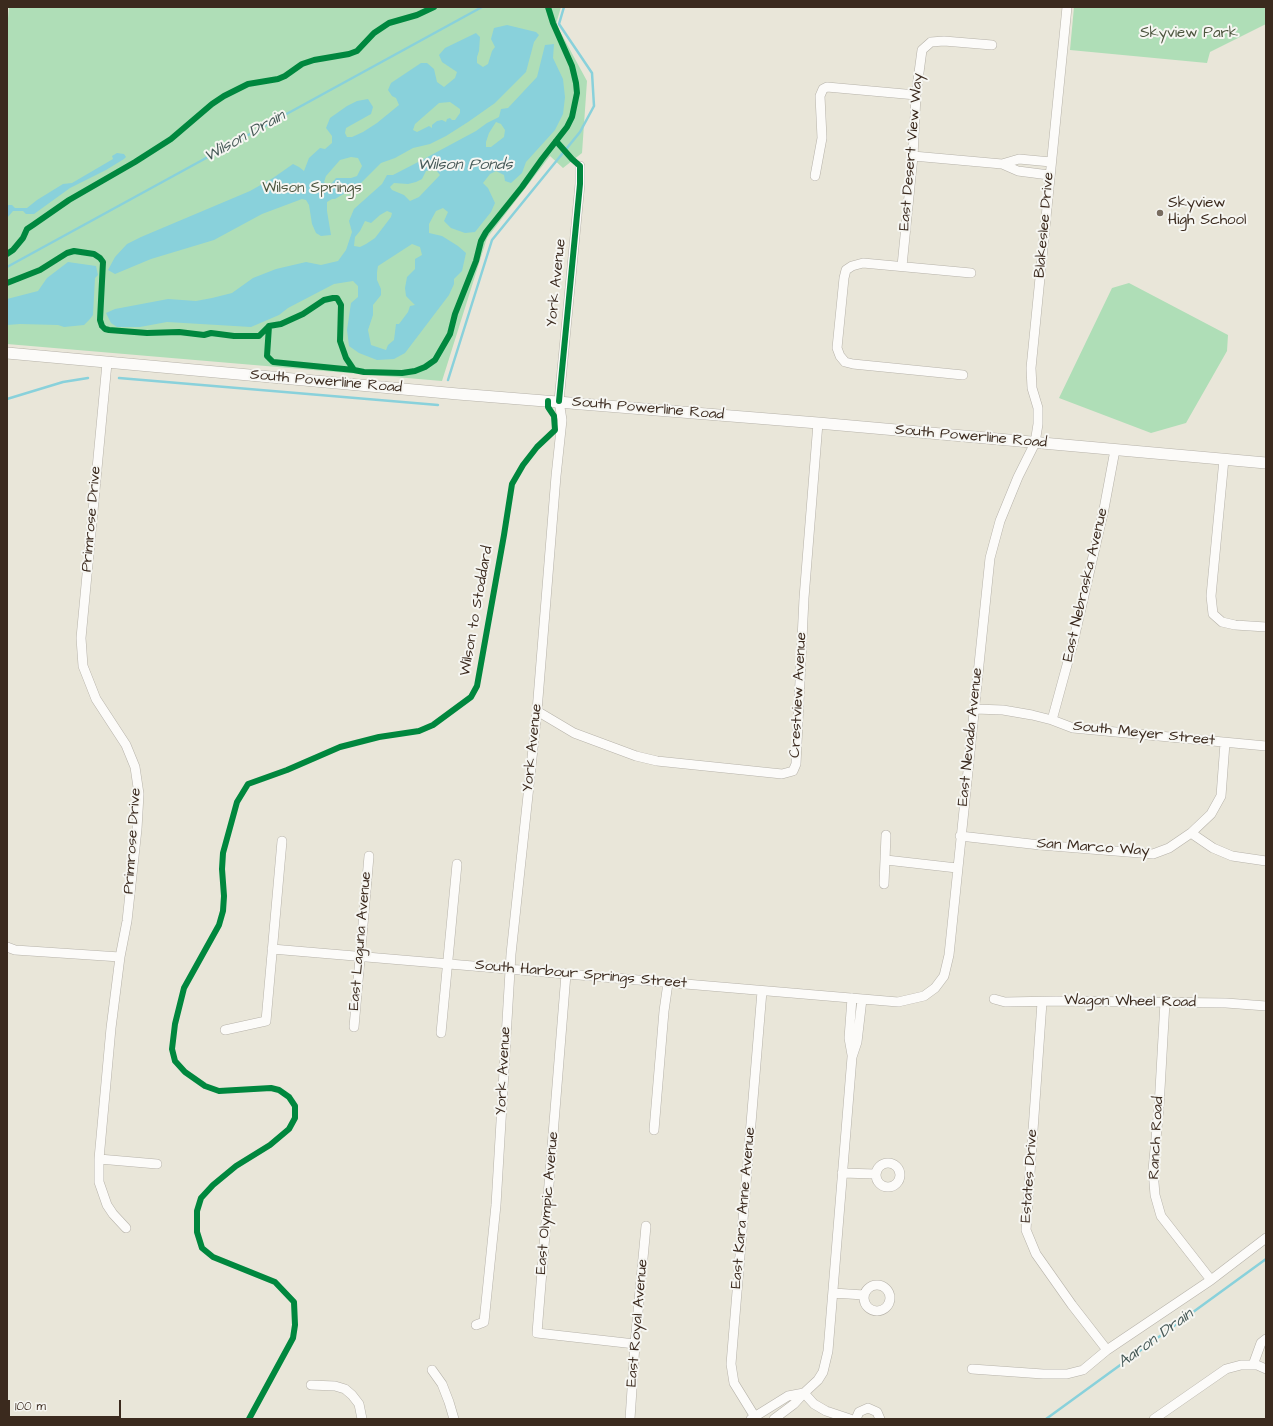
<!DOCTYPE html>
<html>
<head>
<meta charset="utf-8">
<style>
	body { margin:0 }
	#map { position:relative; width:1273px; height:1426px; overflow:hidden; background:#e9e6d9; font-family:"Architects Daughter",sans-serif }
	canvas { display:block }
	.frame { position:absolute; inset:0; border:8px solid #3b2a1e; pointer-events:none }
	.scale { position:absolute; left:8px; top:1400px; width:113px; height:18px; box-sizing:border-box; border:2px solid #3b2a1e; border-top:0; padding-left:5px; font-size:12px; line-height:14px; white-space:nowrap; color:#3b2a1e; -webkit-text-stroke:3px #f6f6f2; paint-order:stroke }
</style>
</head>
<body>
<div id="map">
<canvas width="1273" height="1426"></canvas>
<div class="frame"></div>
<div class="scale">100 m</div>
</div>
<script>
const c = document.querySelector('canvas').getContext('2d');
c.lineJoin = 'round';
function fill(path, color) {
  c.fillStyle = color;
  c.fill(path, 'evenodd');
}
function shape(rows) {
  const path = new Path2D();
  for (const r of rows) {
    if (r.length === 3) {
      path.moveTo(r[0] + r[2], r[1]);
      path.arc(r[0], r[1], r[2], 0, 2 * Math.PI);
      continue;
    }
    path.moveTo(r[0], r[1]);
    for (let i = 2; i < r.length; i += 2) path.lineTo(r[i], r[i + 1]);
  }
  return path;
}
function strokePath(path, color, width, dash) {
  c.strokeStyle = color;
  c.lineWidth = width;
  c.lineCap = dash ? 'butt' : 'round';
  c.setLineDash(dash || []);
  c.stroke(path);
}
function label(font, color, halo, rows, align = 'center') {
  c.font = font + ' "Architects Daughter",sans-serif';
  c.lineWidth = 4;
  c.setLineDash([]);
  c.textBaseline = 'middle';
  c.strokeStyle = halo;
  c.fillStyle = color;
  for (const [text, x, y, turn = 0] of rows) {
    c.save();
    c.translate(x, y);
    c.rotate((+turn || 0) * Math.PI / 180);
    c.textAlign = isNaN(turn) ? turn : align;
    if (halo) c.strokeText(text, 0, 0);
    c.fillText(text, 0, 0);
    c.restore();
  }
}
const green = shape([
	[9,7,561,7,556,24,587,81,582,153,563,168,550,156,487,238,442,381,7,344,7,30],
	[1074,7,1266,7,1266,24,1210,52,1207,63,1070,50],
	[1129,283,1228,335,1227,351,1186,423,1151,433,1059,398,1112,288]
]);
const water = shape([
	[507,25,536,32,539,35,534,42,526,72,495,103,468,122,446,136,430,144,413,148,395,158,381,163,359,185,335,199,332,199,327,202,327,211,331,235,321,236,316,233,312,224,309,205,306,200,302,199,262,214,214,240,151,259,115,274,108,270,115,257,127,244,141,237,250,191,273,178,293,164,299,167,304,171,309,158,320,148,325,149,332,143,332,136,326,128,330,118,347,106,357,101,368,99,373,107,371,114,346,128,345,133,347,137,352,137,363,132,377,123,399,105,396,98,392,96,388,90,391,83,421,63,427,63,434,69,437,82,444,87,455,78,457,72,442,62,439,55,445,48,476,33,480,37,479,51,477,57,477,63,483,67,488,64,492,51,495,47,491,39,494,28],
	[450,102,460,109,460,113,455,120,452,120,450,118,447,119,446,122,442,120,437,121,432,125,432,128,429,126,417,132,413,130,415,124,439,103],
	[351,157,358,158,362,166,357,176,351,178,336,178,331,184,328,185,324,182,326,176,340,160],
	[554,44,553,58,563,79,565,97,563,114,555,130,526,162,522,173,511,183,505,181,504,175,496,171,490,174,483,183,488,188,495,203,491,212,475,232,465,233,451,228,444,221,448,212,443,208,436,211,429,224,429,233,442,236,458,246,466,253,462,271,454,279,454,284,449,295,405,353,394,359,377,360,359,353,349,346,347,330,351,303,358,297,358,286,353,281,334,284,288,308,279,315,251,327,167,322,140,327,117,327,111,323,106,313,115,309,168,299,196,301,212,298,232,293,253,278,276,269,306,262,321,265,338,261,346,250,352,232,349,221,354,209,382,184,387,175,393,175,422,160,476,131,487,123,499,117,501,109,508,108,537,77,545,45],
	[496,122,501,124,505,130,504,137,491,147,486,147,486,142,489,133],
	[435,169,440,175,419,197,410,201,404,195,392,190,390,187,394,183,408,184,416,182,422,179,426,171],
	[387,211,392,213,391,217,375,238,366,244,360,247,354,246,355,237,360,231,365,221,371,223,380,215],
	[412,244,420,247,422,255,415,259,415,269,407,277,405,288,406,296,415,305,410,306,408,312,399,324,396,324,394,340,388,345,386,350,371,345,368,330,373,315,373,305,381,295,381,289,377,280,377,272,378,266],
	[117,153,124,154,126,157,124,159,106,170,70,188,34,214,26,214,23,211,13,211,7,218,7,205,12,205,15,208,27,208,37,200,63,184,72,183,113,159,112,156],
	[68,262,96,266,98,275,95,278,93,315,90,319,84,325,64,327,58,325,20,324,7,325,7,299,38,291,47,278]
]);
const stream = shape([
	[7,267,482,7],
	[119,378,438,405],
	[448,380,492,240,580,132,594,106,592,73,559,24,564,7],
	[7,399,63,382,88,378],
	[1046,1419,1266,1259]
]);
const minor = shape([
	[913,156,1002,164],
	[1049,175,1018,171,1002,164,1019,159,1051,162],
	[815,176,822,138,820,96,823,89,827,87,916,95],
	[902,266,913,156,916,95,922,50,931,42,944,41,992,45],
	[107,363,81,638,83,666,96,699,126,745,135,767,139,794,137,829,127,921,120,957,111,1028,99,1159,99,1182,107,1205,113,1214,126,1228],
	[963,375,853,364,845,362,840,356,837,348,844,278,846,270,852,266,863,263,971,273],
	[1224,459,1211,596,1213,614,1222,622,1235,625,1266,627],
	[975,709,1003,710,1032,715,1052,720,1073,728,1266,746],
	[537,711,574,733,636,756,657,761,782,774,793,771,796,764,804,598,818,423],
	[1052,720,1073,643,1104,509,1115,450],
	[1191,833,1213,848,1232,856,1266,861],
	[960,836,1040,845,1153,854,1169,848,1191,833,1211,814,1221,796,1225,743],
	[886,860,957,868],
	[884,884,886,835],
	[7,947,15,950,120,957],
	[272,949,898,1002,924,996,935,988,944,976,949,955,990,558,1000,521,1018,477,1035,443,1038,424,1038,408,1032,388,1031,368,1067,7],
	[566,974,537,1333,635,1344],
	[994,999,1005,1002,1056,1001,1226,1003,1266,1006],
	[1042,1002,1026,1230,1036,1254,1072,1305,1107,1350],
	[1165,1002,1159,1107,1153,1170,1155,1195,1161,1216,1211,1280],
	[354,1027,369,856],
	[225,1030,266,1021,282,841],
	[441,1033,457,864],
	[852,1055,849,1038,852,998],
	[654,1130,664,1011,668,983],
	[99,1159,157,1164],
	[888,1175,12],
	[842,1173,875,1174],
	[877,1298,13],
	[833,1293,864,1295],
	[476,1325,484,1322,496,1205,511,954,537,711,556,476,562,420,559,401,580,184,580,166],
	[1253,1365,1261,1343,1266,1339],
	[972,1369,1043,1374,1067,1374,1083,1370,1107,1350,1211,1280,1266,1238],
	[432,1370,442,1384,449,1402,454,1419],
	[311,1385,335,1386,345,1389,352,1395,359,1404,362,1419],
	[804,1393,814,1404,826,1411,850,1419],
	[630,1419,635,1344,646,1226],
	[751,1419,788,1396,804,1393],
	[755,1419,755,1417,734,1383,731,1364,762,991],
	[774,1419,794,1404,804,1393,818,1380,823,1372,828,1351,852,1057,857,1042,862,999],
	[856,1419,859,1412,868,1408,877,1412,880,1419],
	[1154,1419,1226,1369,1241,1365,1257,1365,1266,1369]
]);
const tertiary = shape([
	[7,353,458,394,818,423,1266,463]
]);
const cycleway = shape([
	[556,141,572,159,580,166,580,184,559,401],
	[7,254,13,250,23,238,27,229,33,225,69,200,135,162,171,139,212,104,224,96,248,84,278,79,285,76,302,64,314,60,349,54,357,51,374,33,389,23,417,15,434,7],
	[7,283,40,270,67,253,74,251,94,254,100,258,103,262,100,320,102,326,105,329,109,330,147,333,179,332,204,335,211,333,234,336,259,336,269,326,281,324,303,314,324,300,333,298,337,298,341,305,340,341,346,358,354,370,364,372,402,373,415,371,425,367,435,360,450,334,455,314,476,261,481,241,486,232,522,187,542,159,567,127,572,117,577,93,576,83,572,66,553,23,548,7],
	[269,326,267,356,273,362,354,370],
	[249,1419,293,1338,295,1325,294,1302,275,1282,213,1257,202,1248,197,1232,197,1211,201,1198,213,1185,236,1166,270,1145,289,1129,295,1118,295,1106,289,1097,279,1090,271,1088,219,1091,205,1086,185,1072,175,1061,172,1049,175,1024,184,988,219,925,223,911,224,896,222,869,223,853,237,802,248,784,287,770,340,747,379,737,419,731,433,725,471,697,477,686,504,535,512,484,523,465,537,447,555,430,554,416,548,407,548,401]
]);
const markers = [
	[1160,213,4,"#786c5f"]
];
const parkNames = [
	["Skyview Park",1189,34],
	["Wilson Springs",312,189]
];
const streetNames = [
	["East Desert View Way",912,152,-85],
	["Blakeslee Drive",1045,225,-85],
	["York Avenue",557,283,-84],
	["South Powerline Road",326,382,5],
	["South Powerline Road",648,409,5],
	["South Powerline Road",971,437,5],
	["Primrose Drive",92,519,-85],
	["East Nebraska Avenue",1086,585,-77],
	["Wilson to Stoddard",477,611,-80],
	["Crestview Avenue",799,695,-87],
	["South Meyer Street",1144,734,6],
	["East Nevada Avenue",971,737,-84],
	["York Avenue",533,748,-84],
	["Primrose Drive",133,841,-86],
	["San Marco Way",1093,848,4],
	["East Laguna Avenue",361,941,-85],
	["South Harbour Springs Street",581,975,5],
	["Wagon Wheel Road",1130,1002,1],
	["York Avenue",504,1071,-87],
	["Ranch Road",1157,1138,-87],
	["Estates Drive",1030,1176,-86],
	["East Olympic Avenue",548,1203,-85],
	["East Kara Anne Avenue",744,1208,-85],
	["East Royal Avenue",638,1323,-85]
];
const poiNames = [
	["Skyview",1168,204],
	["High School",1168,221]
];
const waterNames = [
	["Wilson Drain",245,137,-29],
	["Wilson Ponds",465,166],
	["Aaron Drain",1156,1339,-36]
];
fill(green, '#afdeb7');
fill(water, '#89d1db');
strokePath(stream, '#89d1db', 2.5);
strokePath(minor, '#b6b2a9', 10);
strokePath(tertiary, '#b6b2a9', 12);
strokePath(minor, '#fcfbf9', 9);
strokePath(tertiary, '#fcfbf9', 11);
strokePath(cycleway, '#00873e', 6);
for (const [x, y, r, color] of markers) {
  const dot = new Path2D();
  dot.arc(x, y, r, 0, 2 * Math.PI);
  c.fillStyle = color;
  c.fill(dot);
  strokePath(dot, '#f6f6f2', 1.5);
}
label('15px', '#4c553e', '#f6f6f2', parkNames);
label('15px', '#3b2a1e', '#f6f6f2', streetNames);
label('15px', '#3b2a1e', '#f6f6f2', poiNames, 'left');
label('italic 16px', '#465957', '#f6f6f2', waterNames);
</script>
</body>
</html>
